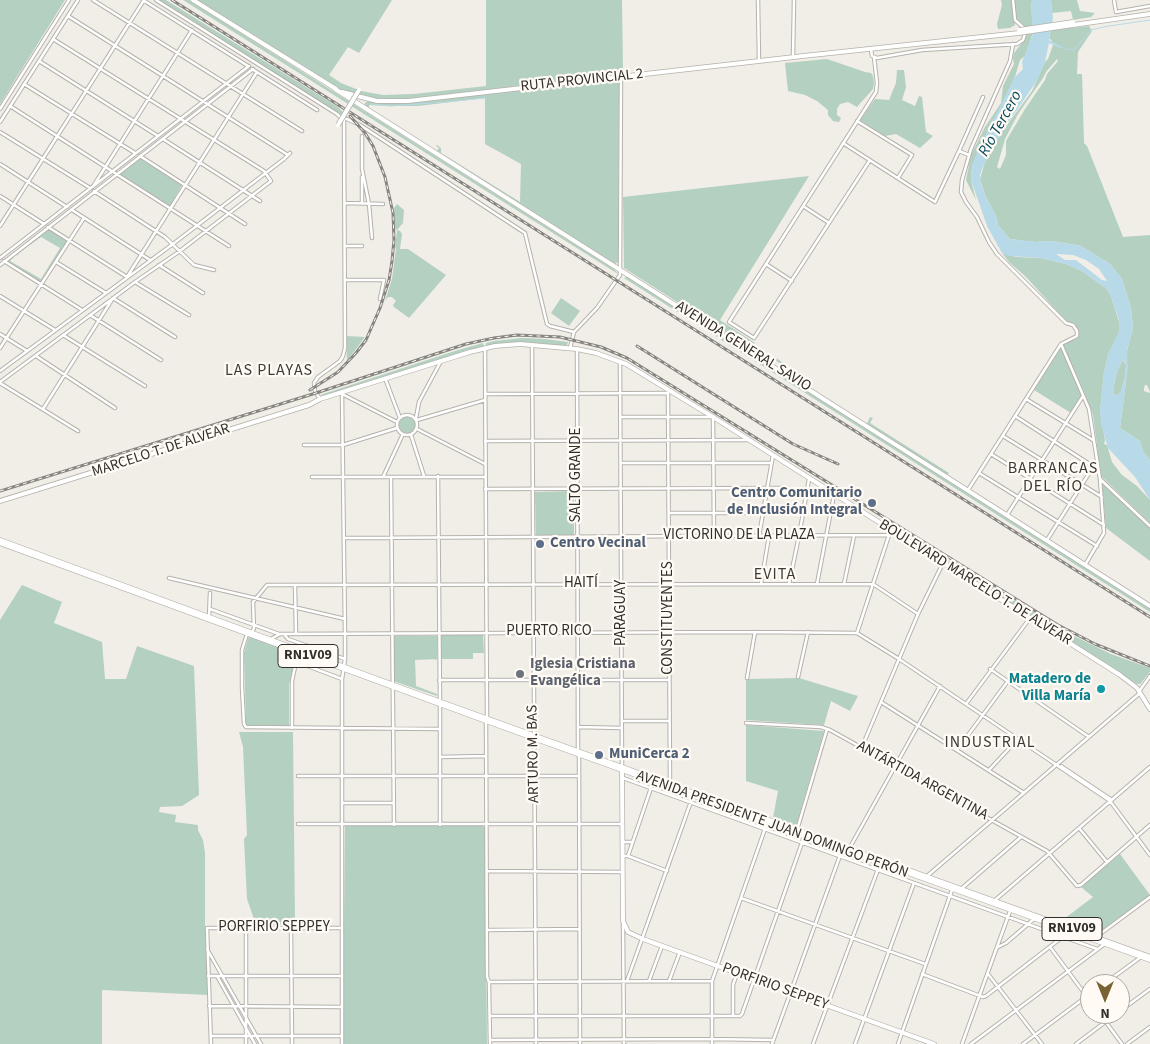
<!DOCTYPE html>
<html>
<head>
<meta charset="utf-8">
<style>
	body { margin:0 }
	#map { position:relative; width:1150px; height:1044px; overflow:hidden; background:#f1eee7; font-family:"Source Sans 3",sans-serif }
	canvas { display:block }
	.north { position:absolute; left:1080px; top:974px; width:50px; height:50px; box-sizing:border-box; background:#fffbf4; border:1px solid #aca9a4; border-radius:50%; rotate:180deg; font-size:14px; font-weight:700; line-height:20px; text-align:center; color:#302f2c }
	.north::after { content:''; display:block; margin:auto; width:18px; height:22px; background:#796333; clip-path:polygon(50% 0,100% 100%,50% 72%,0 100%) }
</style>
</head>
<body>
<div id="map">
<canvas width="1150" height="1044"></canvas>
<div class="north">N</div>
</div>
<script>
const c = document.querySelector('canvas').getContext('2d');
c.lineJoin = 'round';
function fill(path, color) {
  c.fillStyle = color;
  c.fill(path, 'evenodd');
}
function shape(rows) {
  const path = new Path2D();
  for (const r of rows) {
    if (r.length === 3) {
      path.moveTo(r[0] + r[2], r[1]);
      path.arc(r[0], r[1], r[2], 0, 2 * Math.PI);
      continue;
    }
    path.moveTo(r[0], r[1]);
    for (let i = 2; i < r.length; i += 2) path.lineTo(r[i], r[i + 1]);
  }
  return path;
}
function strokePath(path, color, width, dash) {
  c.strokeStyle = color;
  c.lineWidth = width;
  c.lineCap = dash ? 'butt' : 'round';
  c.setLineDash(dash || []);
  c.stroke(path);
}
function label(font, color, halo, rows, align = 'center') {
  c.font = font + ' "Source Sans 3",sans-serif';
  c.lineWidth = 4.5;
  c.setLineDash([]);
  c.textBaseline = 'middle';
  c.strokeStyle = halo;
  c.fillStyle = color;
  for (const [text, x, y, turn = 0] of rows) {
    c.save();
    c.translate(x, y);
    c.rotate((+turn || 0) * Math.PI / 180);
    c.textAlign = isNaN(turn) ? turn : align;
    if (halo) c.strokeText(text, 0, 0);
    c.fillText(text, 0, 0);
    c.restore();
  }
}
const green = shape([
	[0,0,65,0,0,104],
	[159,0,166,0,338,107,348,117,343,116],
	[183,0,189,0,614,269,618,274],
	[196,0,392,0,359,53,348,47,329,75,341,83,361,91,383,95,414,94,486,86,486,0,622,0,623,73,405,100,369,98,338,89],
	[1001,0,1032,0,1031,9,1034,26,1026,27,1014,16,1015,25,1010,28,998,29,997,24,1002,5],
	[1051,0,1077,0,1080,11,1095,13,1091,17,1073,20,1071,11,1052,13],
	[1089,26,1092,31,1078,52,1077,74,1082,74,1084,143,1087,146,1123,237,1150,235,1150,392,1147,385,1145,385,1144,388,1144,391,1150,393,1150,460,1143,451,1140,441,1120,428,1127,374,1127,351,1133,328,1131,308,1122,279,1110,264,1081,246,1052,241,1035,242,1010,239,998,225,996,216,985,195,980,179,985,162,1001,133,1032,91,1045,62,1048,59,1053,45,1052,41,1049,38,1051,30],
	[1057,59,1058,61,1047,74,1045,80,1025,109,1006,141,1006,155,1000,169,997,167,1005,139,1018,114,1043,78,1046,72],
	[1033,33,1025,56,1020,60,1015,77,972,166,971,180,976,200,966,180,971,155,985,127,1001,103,1003,86,1014,64,1013,58,1014,53,1025,39,1026,34],
	[827,59,865,72,871,73,873,76,874,83,873,89,857,107,848,102,840,104,837,109,837,115,841,118,839,122,833,121,828,115,828,110,817,101,805,95,788,91,785,63],
	[897,70,904,70,906,87,902,100,915,106,919,96,922,97,926,132,933,136,920,148,896,134,885,136,860,120,875,99,889,100,896,83],
	[615,80,619,83,618,262,615,264,421,143,437,151,439,148,436,146,437,145,441,148,441,153,520,202,521,164,485,144,485,98,418,106,387,106,369,105,369,108,365,106,365,103,368,101,384,103],
	[139,158,182,185,170,206,121,175,121,173],
	[809,176,720,320,755,343,752,348,771,360,774,356,783,363,782,365,775,360,773,363,624,268,623,197],
	[397,204,404,210,403,223,397,230,400,231,402,234,400,249,408,249,446,275,409,318,394,307,393,305,396,301,392,297,388,297,385,301,392,279,396,249,395,247,397,230,395,229,394,208],
	[48,229,67,241,41,281,40,282,6,261,12,256,14,257,10,261,41,279,60,248,41,237,27,247,18,254,18,256,16,253],
	[1002,253,1016,257,1041,258,1066,264,1082,271,1107,289,1111,296,1120,325,1118,337,1109,352,1104,372,1100,411,1105,440,1104,444,1107,445,1112,462,1122,475,1137,486,1150,500,1150,523,1101,476,1093,415,1085,394,1063,345,1070,341,1077,339,1078,330,1072,323,1067,322,1026,277,1009,262],
	[628,276,1084,566,1150,608,1150,612,624,278],
	[561,298,580,311,569,326,551,313],
	[346,336,365,337,347,361],
	[522,338,545,339,568,342,567,345,565,346,520,342,487,346,486,345,486,343,494,341],
	[483,343,484,347,447,357,324,396,320,395,458,350],
	[1060,349,1062,349,1082,395,1071,413,1034,390],
	[1123,360,1126,365,1125,377,1120,394,1117,396,1114,394,1114,385,1117,371],
	[408,425,9],
	[870,417,873,418,870,423,949,473,947,475,867,424],
	[1102,482,1150,528,1150,561,1106,528],
	[572,491,574,493,574,535,536,536,535,492],
	[945,558,1074,636,1111,654,1150,668,1150,672,1140,684,1137,684,943,562],
	[22,585,62,602,54,623,102,642,105,679,126,679,137,646,194,666,199,795,182,806,160,807,159,812,176,815,175,822,198,825,198,830,203,840,205,853,205,928,208,995,102,990,102,1044,0,1044,0,620],
	[441,635,483,635,484,653,473,653,473,659,441,659],
	[249,636,294,652,295,661,289,684,289,726,247,726,246,723,244,653],
	[393,636,437,636,437,696,393,681],
	[437,659,437,694,416,686,415,660],
	[799,678,858,696,850,711,831,701,824,725,746,720,746,679],
	[746,725,824,731,796,826,773,818,778,791,746,781],
	[239,732,293,732,295,923,292,925,256,925,247,899,244,839,247,835,243,747],
	[345,826,483,826,485,828,487,1044,343,1044],
	[1120,854,1150,895,1097,934,1060,922,1093,897,1081,887]
]);
const water = shape([
	[1032,0,1051,0,1053,18,1049,40,1066,49,1057,47,1049,43,1045,62,1036,82,1001,133,985,162,980,175,981,184,985,195,996,216,998,225,1010,239,1035,242,1052,241,1081,246,1110,264,1122,279,1131,308,1133,328,1127,351,1128,368,1120,428,1140,441,1143,451,1150,460,1150,500,1135,477,1108,448,1101,424,1100,411,1104,372,1109,352,1119,332,1119,320,1111,296,1107,289,1082,271,1066,264,1041,258,1009,256,1002,253,987,226,971,180,972,166,977,152,1015,77,1023,69,1022,62,1033,34,1031,9],
	[1056,254,1073,255,1086,260,1099,269,1107,281,1102,280,1076,260,1065,260],
	[1123,360,1125,362,1126,366,1125,377,1121,391,1116,396,1114,394,1114,384,1117,371]
]);
const stream = shape([
	[1109,26,1150,20],
	[1066,49,1074,50,1091,30,1108,26],
	[435,103,486,98],
	[371,104,391,106,431,103]
]);
const minor = shape([
	[93,0,302,131],
	[143,0,248,66],
	[156,0,337,114,344,121,345,348,343,356,340,361,318,377,314,383,315,391,320,399],
	[758,0,759,61],
	[1013,0,1015,20,1024,28],
	[1114,0,1116,12,1150,6],
	[68,16,288,155],
	[871,49,872,56,877,58,922,50,1017,44,1023,40,1025,34],
	[793,57,794,0],
	[39,61,158,136],
	[252,69,317,110],
	[24,84,135,153],
	[10,106,229,246],
	[0,109,69,0],
	[343,119,347,119,360,125,525,233,547,324,550,326,574,332],
	[857,121,912,155,898,178],
	[0,122,78,0],
	[0,132,90,188],
	[163,139,260,201],
	[843,143,935,202,959,151,969,155],
	[959,151,983,97],
	[140,156,245,224],
	[870,160,754,338,729,322,876,92,877,83,874,57],
	[0,164,67,207],
	[362,169,369,204,372,238],
	[362,169,362,136],
	[94,185,192,30],
	[94,191,165,237,194,265,214,270],
	[0,196,44,224],
	[345,203,383,204],
	[362,203,362,177],
	[803,206,829,223],
	[72,210,150,260],
	[0,226,144,0],
	[48,227,127,277,257,72],
	[345,246,362,246],
	[0,258,249,66],
	[4,261,82,310],
	[56,262,106,293],
	[766,264,792,281],
	[0,265,253,69],
	[159,265,203,293],
	[345,280,384,280,380,299],
	[135,282,189,315],
	[0,296,55,330],
	[90,315,161,360],
	[0,334,27,351],
	[63,335,145,386],
	[1061,344,1089,409,1100,479,1104,533,1085,565],
	[532,345,536,1044],
	[0,348,84,218],
	[485,348,487,718],
	[570,348,574,332,597,308,620,275,621,77],
	[577,349,578,750],
	[36,356,115,408],
	[620,363,622,767],
	[0,371,173,244,284,159,290,153],
	[385,378,400,418],
	[0,382,135,282,180,251,271,181,264,171,53,39],
	[0,383,78,431],
	[668,393,670,784],
	[342,394,397,422],
	[485,394,668,393],
	[1026,399,1093,440],
	[43,409,113,298,175,337],
	[407,425,10],
	[1015,416,1094,467],
	[621,417,713,417,714,536],
	[416,418,419,402,441,361],
	[417,420,485,400],
	[417,429,485,464],
	[411,435,424,476],
	[1003,436,1102,497],
	[485,441,749,440],
	[304,445,343,445,397,428],
	[991,454,1104,525],
	[621,463,771,463],
	[979,473,1097,546],
	[438,476,440,701],
	[312,477,485,477],
	[383,477,403,434],
	[391,477,394,825],
	[1100,479,1150,526],
	[485,489,787,488],
	[968,490,1061,344,1077,336,1077,331,1073,325,1066,323,997,254,989,242,977,217,966,202,961,192,962,180,971,149,1010,61,1013,44],
	[669,513,785,513],
	[1007,515,1083,396],
	[759,536,773,455],
	[345,538,889,535,891,531],
	[1047,540,1093,467],
	[169,578,345,619],
	[761,584,769,536],
	[789,584,799,536,809,479],
	[817,584,834,495],
	[844,584,854,536],
	[295,586,296,634],
	[253,602,267,585,873,584,918,614],
	[210,609,279,634],
	[209,617,210,593],
	[252,632,254,628,253,603],
	[857,633,889,535],
	[247,634,242,650,242,687,244,724,246,727,440,729],
	[284,634,288,639,345,659],
	[271,639,280,634,755,632,857,633,899,659,1110,801,1150,855],
	[297,662,342,679],
	[990,669,1089,737],
	[798,677,808,632],
	[747,678,755,632],
	[439,680,669,680],
	[1140,690,1150,676],
	[881,702,1024,793],
	[966,704,1030,618],
	[440,705,440,825],
	[486,721,487,977,489,982,490,1044],
	[622,721,669,721],
	[746,723,821,727,830,730,1047,851,1077,886,1081,885,1150,825],
	[578,727,621,728],
	[292,728,292,681,296,662,296,652],
	[862,747,918,614,943,563],
	[957,750,1008,681],
	[579,755,580,1044],
	[440,757,486,756],
	[1061,766,1112,800],
	[989,770,1018,739],
	[298,776,579,776],
	[623,778,1097,949],
	[342,803,393,803],
	[298,824,622,824],
	[1079,828,1107,862],
	[797,830,827,729],
	[623,842,632,842],
	[849,849,940,686],
	[623,856,628,856,667,871],
	[628,856,653,782],
	[487,871,623,872],
	[926,877,1140,693],
	[961,889,1021,837],
	[741,898,925,964],
	[994,901,1150,767],
	[623,924,624,1044],
	[246,928,246,1044],
	[291,928,292,1044],
	[487,930,580,929],
	[1096,937,1150,897],
	[998,947,1006,943,1034,919],
	[1050,947,1090,1001],
	[207,949,261,1044],
	[922,974,983,997,986,996,1069,932],
	[988,974,1042,1044],
	[208,976,341,976],
	[217,976,255,1044],
	[627,981,693,796],
	[649,981,662,946],
	[669,981,680,952],
	[489,982,712,981],
	[1104,984,1141,957],
	[209,1006,342,1007],
	[1120,1011,1150,989],
	[1100,1014,1122,1044],
	[490,1016,740,1016,742,1014,804,837],
	[733,1016,733,985,737,973],
	[211,1036,342,1036],
	[490,1040,712,1039,773,1040],
	[211,1044,207,928,341,928],
	[342,1044,342,679,345,659,345,634,342,394],
	[712,1044,712,981,767,823],
	[772,1044,842,850],
	[813,1044,880,864],
	[855,1044,914,883],
	[898,1044,952,890],
	[962,1044,1010,911],
	[971,1044,1106,943],
	[1023,1044,1090,994],
	[1076,1044,1116,1014],
	[1127,1044,1150,1027]
]);
const secondary = shape([
	[193,0,336,89],
	[1073,25,1150,14],
	[335,89,1150,606],
	[342,92,377,101,408,101,803,56,1019,33],
	[0,501,309,405,320,399,470,352,495,346,520,344,577,349,596,353,626,364,713,417,1120,675,1137,688,1150,709],
	[622,771,623,921,628,932,643,939,934,1044]
]);
const primary = shape([
	[0,540,391,684,1150,957],
	[0,543,486,721,1150,960]
]);
const rail = shape([
	[172,0,1150,617],
	[637,346,793,444,838,464],
	[310,390,338,372,356,353,366,340,380,308,389,280,392,261,394,240,393,213,385,177,373,146,365,133,350,116],
	[0,491,316,393,466,344,494,338,517,335,560,337,601,347,627,358,1058,625,1095,644,1150,666]
]);
const secondaryBridge = shape([
	[1019,30,1073,22],
	[1019,33,1073,25]
]);
const primaryBridge = shape([
	[338,125,359,90]
]);
const markers = [
	[872,503,5,"#5c6f8a"],
	[540,544,5,"#5c6f8a"],
	[520,674,5,"#6b7280"],
	[1101,689,5,"#0f9aa8"],
	[599,755,5,"#5c6f8a"]
];
const shields = [
	[308,656,60],
	[1072,929,60]
];
const shieldNames = [
	["RN1V09",308,656],
	["RN1V09",1072,929]
];
const streetNames = [
	["RUTA PROVINCIAL 2",582,81,-6],
	["AVENIDA GENERAL SAVIO",743,347,32],
	["MARCELO T. DE ALVEAR",161,451,-18],
	["SALTO GRANDE",577,475,-90],
	["VICTORINO DE LA PLAZA",739,536],
	["BOULEVARD MARCELO T. DE ALVEAR",975,583,32],
	["HAITÍ",581,584],
	["PARAGUAY",622,613,-90],
	["CONSTITUYENTES",669,618,-90],
	["PUERTO RICO",549,632],
	["ARTURO M. BAS",534,754,-91],
	["ANTÁRTIDA ARGENTINA",922,781,29],
	["AVENIDA PRESIDENTE JUAN DOMINGO PERÓN",772,825,20],
	["PORFIRIO SEPPEY",274,928],
	["PORFIRIO SEPPEY",775,987,20]
];
const serviceNames = [
	["Centro Comunitario",862,494,"right"],
	["de Inclusión Integral",862,511,"right"],
	["Centro Vecinal",550,544],
	["MuniCerca 2",609,755]
];
const worshipNames = [
	["Iglesia Cristiana",530,665],
	["Evangélica",530,682]
];
const cultureNames = [
	["Matadero de",1091,680],
	["Villa María",1091,697]
];
const waterNames = [
	["Río Tercero",1001,124,-61]
];
const neighbourhoodNames = [
	["LAS PLAYAS",269,371],
	["BARRANCAS",1053,469],
	["DEL RÍO",1053,487],
	["EVITA",775,575],
	["INDUSTRIAL",990,743]
];
fill(green, '#b3d0c0');
fill(water, '#b8d9e8');
strokePath(stream, '#b8d9e8', 1);
strokePath(minor, '#b5b2ac', 4.5);
strokePath(secondary, '#b5b2ac', 5.5);
strokePath(primary, '#b5b2ac', 5.5);
strokePath(minor, '#fff', 2.5);
strokePath(secondary, '#fff', 4);
strokePath(primary, '#fff', 4);
strokePath(rail, '#878580', 3);
strokePath(rail, '#fffbf4', 1, [4]);
strokePath(secondaryBridge, '#b5b2ac', 5.5, []);
strokePath(primaryBridge, '#b5b2ac', 5.5, []);
strokePath(secondaryBridge, '#fff', 4);
strokePath(primaryBridge, '#fff', 4);
for (const [x, y, r, color] of markers) {
  const dot = new Path2D();
  dot.arc(x, y, r, 0, 2 * Math.PI);
  c.fillStyle = color;
  c.fill(dot);
  strokePath(dot, '#fffbf4', 2);
}
for (const [x, y, w] of shields) {
  const box = new Path2D();
  box.roundRect(x - w / 2, y - 11.5, w, 23, 4);
  c.fillStyle = '#fffbf4';
  c.fill(box);
  strokePath(box, '#302f2c', 1);
}
label('bold 14px', '#302f2c', null, shieldNames);
label('15px', '#302f2c', '#fffbf4', streetNames);
label('bold 15px', '#4e5e75', '#fffbf4', serviceNames, 'left');
label('bold 15px', '#5b616d', '#fffbf4', worshipNames, 'left');
label('bold 15px', '#0d838f', '#fffbf4', cultureNames, 'right');
label('italic 16px', '#04495e', '#fffbf4', waterNames);
c.letterSpacing = '1px';
label('16px', '#3c3a34', '#fffbf4', neighbourhoodNames);
c.letterSpacing = '0px';
</script>
</body>
</html>
